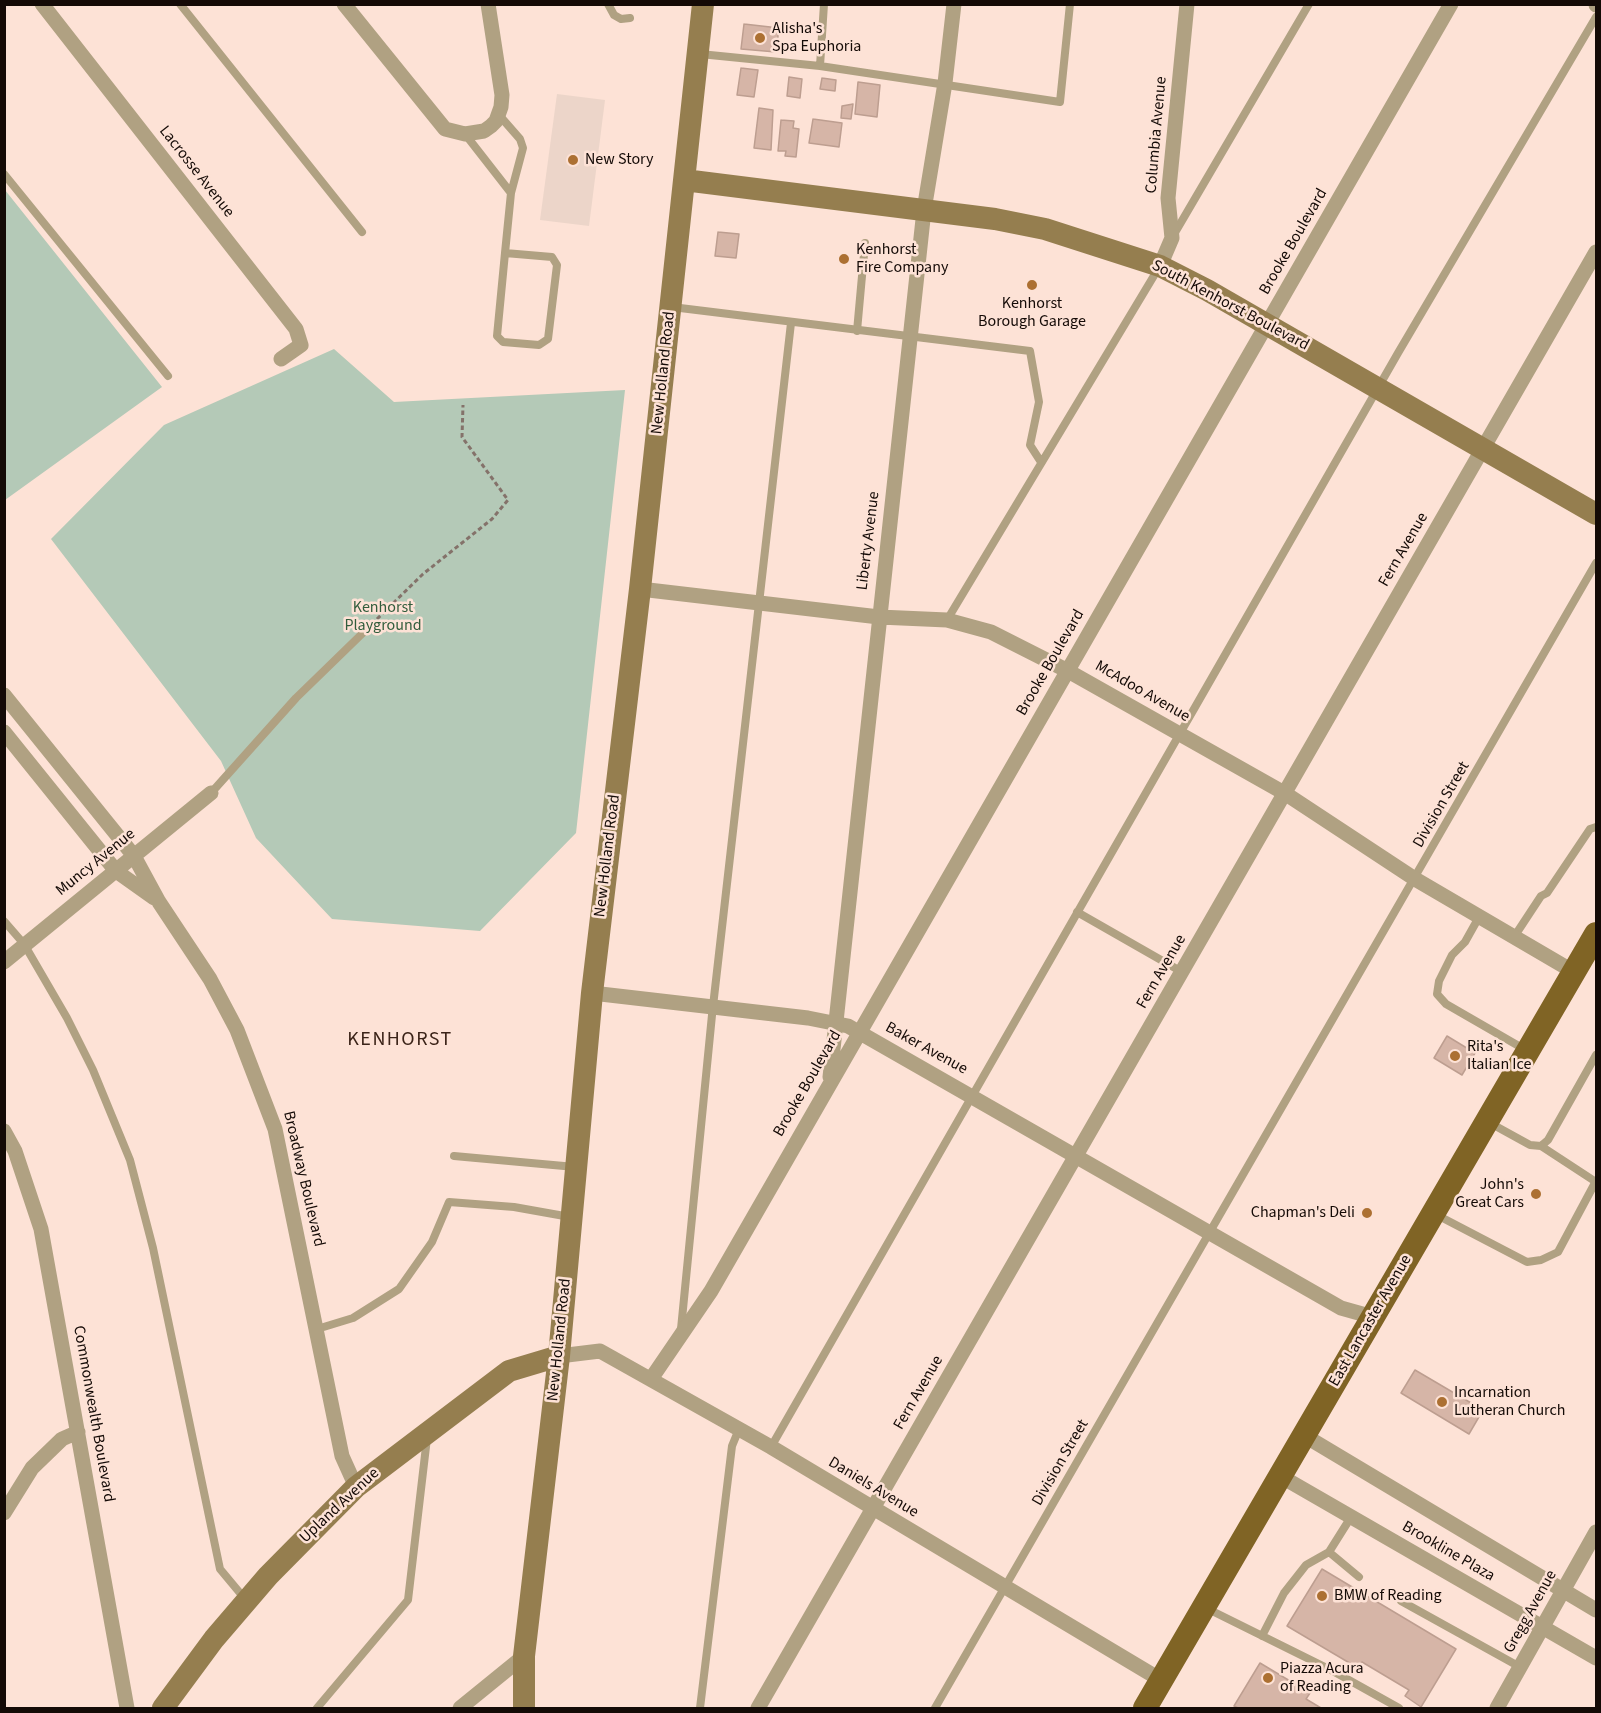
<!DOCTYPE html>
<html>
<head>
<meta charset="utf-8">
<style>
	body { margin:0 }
	#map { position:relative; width:1601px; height:1713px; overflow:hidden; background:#fde2d6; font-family:"Source Sans 3",sans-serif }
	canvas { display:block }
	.frame { position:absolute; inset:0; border:6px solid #140a06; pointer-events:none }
</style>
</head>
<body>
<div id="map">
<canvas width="1601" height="1713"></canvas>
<div class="frame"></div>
</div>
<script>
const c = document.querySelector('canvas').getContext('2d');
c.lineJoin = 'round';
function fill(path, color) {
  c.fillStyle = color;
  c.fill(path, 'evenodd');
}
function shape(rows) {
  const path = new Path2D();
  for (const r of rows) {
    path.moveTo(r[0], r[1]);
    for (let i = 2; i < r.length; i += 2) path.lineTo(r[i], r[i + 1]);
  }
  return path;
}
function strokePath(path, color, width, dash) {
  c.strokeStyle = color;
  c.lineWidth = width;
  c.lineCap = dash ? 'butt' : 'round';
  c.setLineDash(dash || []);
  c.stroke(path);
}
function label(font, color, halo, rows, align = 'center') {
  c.font = font + ' "Source Sans 3",sans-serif';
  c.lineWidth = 5;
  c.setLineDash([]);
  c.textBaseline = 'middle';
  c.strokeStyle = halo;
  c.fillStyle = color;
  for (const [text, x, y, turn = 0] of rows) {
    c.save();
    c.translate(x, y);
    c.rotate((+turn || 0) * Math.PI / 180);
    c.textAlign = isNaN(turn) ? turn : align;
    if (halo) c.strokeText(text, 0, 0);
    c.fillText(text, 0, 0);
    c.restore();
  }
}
const education = shape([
	[557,94,605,100,589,226,540,220]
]);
const green = shape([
	[5,190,162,387,5,500,4,500],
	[334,349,394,402,625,390,576,833,480,931,332,919,256,838,221,761,51,539,164,425]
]);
const building = shape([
	[744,24,779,28,776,52,741,49,744,24],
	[741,68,758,70,754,97,737,95,741,68],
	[789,77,802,79,800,98,787,96,789,77],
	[822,78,836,80,835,91,820,89,822,78],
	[858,82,880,85,877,117,855,114,858,82],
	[853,104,851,119,841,118,842,106,853,104],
	[759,108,773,110,771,150,754,148,759,108],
	[813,119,842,123,839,147,809,143,813,119],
	[781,120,794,121,793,128,799,129,796,157,785,156,786,151,778,151,781,120],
	[718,232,739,234,736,258,715,256,718,232],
	[1447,1036,1475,1053,1462,1075,1434,1058,1447,1036],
	[1415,1370,1483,1410,1469,1434,1401,1393,1415,1370],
	[1322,1569,1456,1649,1421,1707,1405,1696,1409,1690,1362,1662,1358,1668,1287,1626,1322,1569],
	[1260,1663,1310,1693,1306,1699,1321,1708,1238,1708,1234,1706,1260,1663]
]);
const path = shape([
	[377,619,423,574,492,519,508,500,462,437,463,405]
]);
const lane = shape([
	[180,4,362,232],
	[608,4,614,15,621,19,630,18],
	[700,54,820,66,1060,102,1070,4],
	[820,66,824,4],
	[465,134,511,193,523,148,520,139,499,115],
	[4,174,168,376],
	[1173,236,1309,4],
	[505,253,552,257,557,265,548,339,539,345,503,342,497,336,505,253,511,193],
	[672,307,1030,351,1039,402,1030,445,1041,462],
	[857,331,865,243],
	[947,620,1158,269],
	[211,793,296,698,369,627],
	[1077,912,1182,972],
	[1479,917,1465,942,1452,955,1439,981,1437,994,1446,1004,1524,1049],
	[4,921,24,944,67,1018,93,1070,130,1160,153,1248,220,1569,245,1599],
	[1514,937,1541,896,1547,893,1590,829,1596,827],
	[1490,1123,1530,1145,1541,1146,1596,1182],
	[1541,1146,1548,1140,1596,1055],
	[454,1156,575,1167],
	[1435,1214,1527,1262,1541,1260,1558,1252,1596,1181],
	[317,1329,353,1318,399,1289,432,1242,449,1202,514,1207,570,1217],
	[681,1329,712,1015,791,323],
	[771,1447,1398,353,1596,17],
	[1329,1552,1359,1577],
	[1401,1601,1520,1667],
	[1206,1608,1331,1670,1399,1708],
	[1262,1636,1284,1593,1306,1565,1329,1552,1351,1517],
	[317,1708,408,1600,427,1438],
	[700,1708,732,1446,739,1429],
	[935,1708,1596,563]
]);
const street = shape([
	[42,4,296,329,301,345,281,359],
	[344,4,445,129,465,134,484,131,491,126,496,121,501,107,502,95,488,4],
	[1596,4,1596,5],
	[1160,266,1172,238,1168,198,1187,4],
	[640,589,879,617,947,620,991,632,1068,671,1286,794,1415,879,1574,972],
	[4,695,134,856,159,902,210,979,237,1030,275,1129,342,1456,356,1487],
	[4,732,116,871,154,898],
	[4,962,211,793],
	[592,993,808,1018,848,1026,1341,1308,1373,1317],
	[830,1077,924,210,945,83,954,4],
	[4,1131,15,1151,41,1229,127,1708],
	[559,1356,600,1351,771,1447,1161,1680],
	[651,1379,711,1291,1451,4],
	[1305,1436,1596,1610],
	[1282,1477,1596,1658],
	[4,1513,32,1468,62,1439,78,1432],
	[460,1708,524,1656],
	[758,1708,1596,252],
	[1497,1708,1596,1532]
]);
const secondary = shape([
	[684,180,995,219,1045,229,1160,266,1207,290,1596,514],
	[163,1708,214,1639,268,1576,356,1487,509,1371,559,1356],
	[524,1708,524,1656,559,1356,592,993,640,589,703,4]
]);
const primary = shape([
	[1145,1708,1596,934]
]);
const markers = [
	[760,38,6,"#ac7032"],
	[573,160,6,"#ac7032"],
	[844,259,6,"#ac7032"],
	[1032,285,6,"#ac7032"],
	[1455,1056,6,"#ac7032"],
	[1536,1194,6,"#ac7032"],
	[1367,1213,6,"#ac7032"],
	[1442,1402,6,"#ac7032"],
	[1322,1596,6,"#ac7032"],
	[1268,1678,6,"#ac7032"]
];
const poiNames = [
	["Alisha's",772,29],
	["Spa Euphoria",772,47],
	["New Story",585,160],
	["Kenhorst",856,250],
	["Fire Company",856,268],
	["Kenhorst",1032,304,"center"],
	["Borough Garage",1032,322,"center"],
	["Rita's",1467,1047],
	["Italian Ice",1467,1065],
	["John's",1524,1185,"right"],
	["Great Cars",1524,1203,"right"],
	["Chapman's Deli",1355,1213,"right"],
	["Incarnation",1454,1393],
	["Lutheran Church",1454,1411],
	["BMW of Reading",1334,1596],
	["Piazza Acura",1280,1669],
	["of Reading",1280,1687]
];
const streetNames = [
	["Columbia Avenue",1157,135,-85],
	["Lacrosse Avenue",196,172,52],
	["Brooke Boulevard",1294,242,-60],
	["South Kenhorst Boulevard",1230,306,28],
	["New Holland Road",664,373,-84],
	["Liberty Avenue",869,541,-83],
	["Fern Avenue",1404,550,-60],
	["Brooke Boulevard",1051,663,-60],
	["McAdoo Avenue",1142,692,30],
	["Division Street",1442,805,-60],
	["New Holland Road",608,856,-83],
	["Muncy Avenue",96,863,-39],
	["Fern Avenue",1162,972,-60],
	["Baker Avenue",926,1049,29],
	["Brooke Boulevard",808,1084,-60],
	["Broadway Boulevard",303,1179,77],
	["East Lancaster Avenue",1371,1321,-60],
	["New Holland Road",560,1340,-84],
	["Fern Avenue",919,1393,-60],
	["Commonwealth Boulevard",93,1414,80],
	["Division Street",1061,1463,-60],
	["Daniels Avenue",873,1488,31],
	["Upland Avenue",340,1506,-43],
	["Brookline Plaza",1448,1552,30],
	["Gregg Avenue",1531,1612,-61]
];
const parkNames = [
	["Kenhorst",383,608],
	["Playground",383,626]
];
const quarterNames = [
	["KENHORST",400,1041]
];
fill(education, '#ecd5c9');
fill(green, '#b4c9b7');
fill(building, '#d6b5a7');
strokePath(building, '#bd9e90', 1.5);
strokePath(path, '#84726a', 3, [4.5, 3]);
strokePath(lane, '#b0a182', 8);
strokePath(street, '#b0a182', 15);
strokePath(secondary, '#957e4f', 22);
strokePath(primary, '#806425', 24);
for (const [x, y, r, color] of markers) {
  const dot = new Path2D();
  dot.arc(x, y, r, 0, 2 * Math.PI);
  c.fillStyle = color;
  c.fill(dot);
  strokePath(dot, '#fde2d6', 2);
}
label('16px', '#140a06', '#fde2d6', poiNames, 'left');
label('16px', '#140a06', '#fde2d6', streetNames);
label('16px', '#315d3c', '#fde2d6', parkNames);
c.letterSpacing = '1.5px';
label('20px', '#3b2318', '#fde2d6', quarterNames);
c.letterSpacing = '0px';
</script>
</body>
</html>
